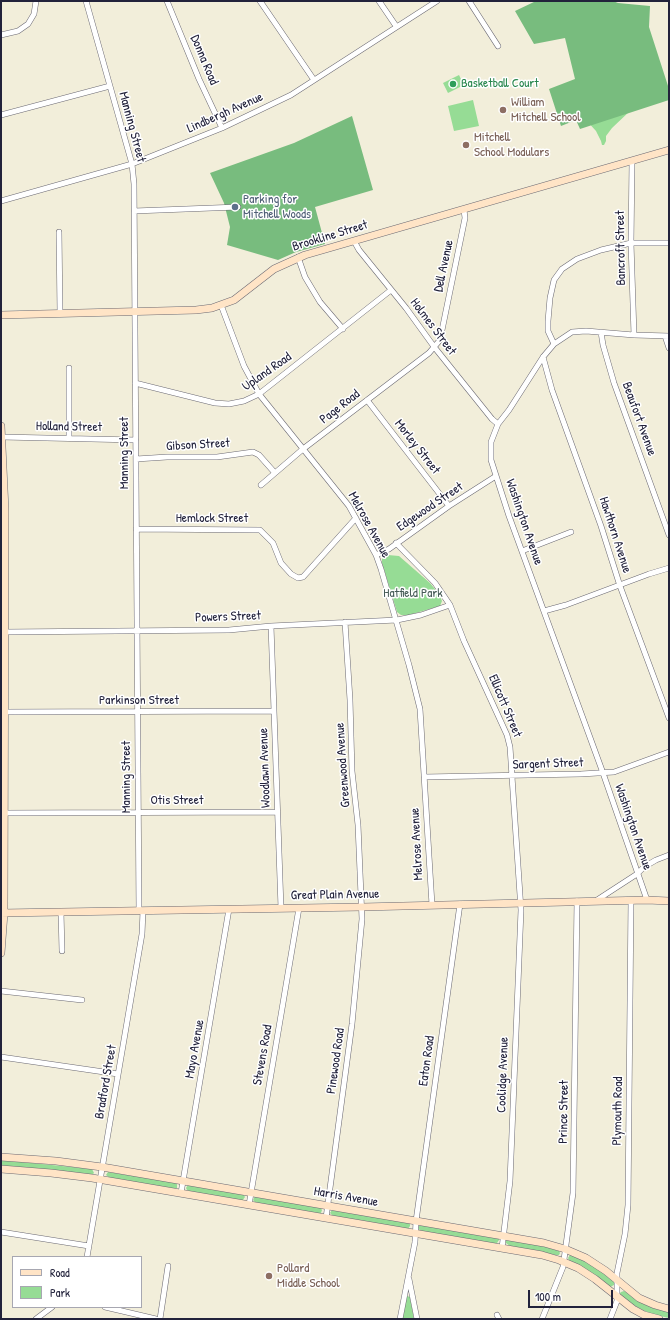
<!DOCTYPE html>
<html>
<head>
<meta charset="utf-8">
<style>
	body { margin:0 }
	#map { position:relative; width:670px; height:1320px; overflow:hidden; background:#f2eeda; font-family:"Patrick Hand",sans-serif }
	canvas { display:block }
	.frame { position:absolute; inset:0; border:2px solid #22223b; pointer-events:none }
	.legend { position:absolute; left:12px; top:1256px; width:130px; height:52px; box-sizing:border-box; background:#fff; border:1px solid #a7a7b1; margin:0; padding:5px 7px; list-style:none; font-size:12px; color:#22223b }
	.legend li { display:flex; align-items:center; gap:8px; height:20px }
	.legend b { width:20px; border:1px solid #a7a7b1 }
	.scale { position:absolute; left:528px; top:1290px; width:85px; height:18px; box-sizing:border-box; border:2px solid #22223b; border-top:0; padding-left:5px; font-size:12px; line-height:14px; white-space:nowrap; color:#22223b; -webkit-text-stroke:3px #fff; paint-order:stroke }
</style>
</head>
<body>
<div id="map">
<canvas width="670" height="1320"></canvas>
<div class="frame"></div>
<ul class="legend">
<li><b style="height:5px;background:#ffe4c6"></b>Road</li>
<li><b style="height:11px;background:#96dc95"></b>Park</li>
</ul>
<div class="scale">100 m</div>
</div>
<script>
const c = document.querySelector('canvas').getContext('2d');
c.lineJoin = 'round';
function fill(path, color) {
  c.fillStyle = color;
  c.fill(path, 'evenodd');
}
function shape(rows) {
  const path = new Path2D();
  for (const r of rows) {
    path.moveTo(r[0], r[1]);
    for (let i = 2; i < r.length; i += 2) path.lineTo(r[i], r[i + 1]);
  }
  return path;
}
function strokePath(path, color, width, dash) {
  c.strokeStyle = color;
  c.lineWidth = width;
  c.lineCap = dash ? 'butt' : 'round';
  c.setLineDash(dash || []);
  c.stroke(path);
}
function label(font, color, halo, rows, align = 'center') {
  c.font = font + ' "Patrick Hand",sans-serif';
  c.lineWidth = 3;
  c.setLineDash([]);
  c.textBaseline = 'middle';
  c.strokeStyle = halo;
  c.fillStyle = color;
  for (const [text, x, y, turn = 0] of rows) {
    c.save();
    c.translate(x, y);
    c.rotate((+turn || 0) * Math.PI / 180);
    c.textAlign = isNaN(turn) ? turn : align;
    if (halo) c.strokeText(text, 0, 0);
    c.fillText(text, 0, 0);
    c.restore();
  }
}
const green = shape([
	[459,75,464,85,448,93,443,83],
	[473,100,479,126,454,131,448,106],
	[631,110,612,128,606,136,606,141,604,145,602,145,601,141,596,131,586,120],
	[388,555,399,556,430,583,439,594,442,601,440,606,409,615,401,615,397,612,382,563,382,557],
	[1,1160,92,1169,94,1173,92,1175,1,1166],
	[108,1172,174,1182,177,1184,177,1188,175,1189,110,1178,106,1175],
	[188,1185,243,1194,245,1197,242,1201,191,1192,187,1190,186,1188],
	[255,1196,320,1207,322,1210,321,1213,318,1214,256,1203,253,1200],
	[332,1210,410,1223,410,1226,408,1229,333,1216,330,1213],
	[420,1225,499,1238,499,1240,497,1243,494,1244,420,1231,418,1227],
	[506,1240,537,1244,559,1251,560,1253,559,1255,555,1255,510,1246,506,1243],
	[570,1255,582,1259,603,1273,614,1282,614,1285,610,1287,570,1262,568,1258],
	[624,1291,669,1311,669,1318,651,1314,631,1304,619,1294,621,1292],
	[407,1296,410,1297,414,1319,402,1319]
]);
const forest = shape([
	[536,1,613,1,618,3,650,6,649,27,669,89,669,100,580,129,576,120,561,126,549,89,575,79,565,38,534,44,515,11],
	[352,116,373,190,315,207,325,244,296,252,278,260,227,245,230,227,224,203,210,173,294,143]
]);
const street = shape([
	[86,1,132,164,134,184,139,911],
	[167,1,199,79,222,128],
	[260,1,314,80],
	[379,1,396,26],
	[469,1,498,46],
	[1,35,18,31,28,24,34,14,36,1],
	[1,115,110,86],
	[632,162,631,243,634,335],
	[1,201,132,164,222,128,291,95,437,1],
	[134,211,238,207],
	[59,232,60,313],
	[354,241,359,250,406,308,435,348,492,419,498,424],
	[298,257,305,277,320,302,343,329],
	[221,305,244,366,259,394,349,506,376,555,381,569,409,665,420,709,432,905],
	[601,332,603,345,614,383,669,535],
	[665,336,669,348],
	[554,344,572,332,586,331,634,335,669,336],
	[543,357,552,390,601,526,620,586,669,718],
	[69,368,69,438],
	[135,383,215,403,229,404,244,401,259,394,391,290],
	[367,400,449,506],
	[2,437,136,440],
	[136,459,167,457,217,457,253,452,259,455,275,473],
	[261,485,303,449,429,353,440,340,465,218,464,210],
	[136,529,260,530,273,543,281,563,291,574,298,578,303,577,356,518],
	[396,543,435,583,450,605,464,641,507,735,510,747,521,910,510,1181,502,1248],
	[522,551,571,532],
	[376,555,389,549,449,506,496,476],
	[544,611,566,605,649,574,669,568],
	[271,626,281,908],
	[5,632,229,630,271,626,397,620,421,615,450,605],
	[4,712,274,711],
	[424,777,581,774,614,772,669,752],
	[4,813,277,812],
	[597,900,637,874,644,867,656,860,669,855],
	[647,900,603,773,509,516,491,460,491,442,498,424,509,410,543,357,554,344,548,331,548,321,550,298,554,280,562,269,577,259,601,250,631,243,669,243],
	[61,912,62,951],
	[1,991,82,1000],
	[1,1057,118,1074],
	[181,1193,229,909],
	[249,1205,299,908],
	[326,1218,352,1024,362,919,358,825,352,771,350,700,345,622],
	[1,1232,89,1246],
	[87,1257,142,934,143,911],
	[409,1279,417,1319],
	[105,1307,156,1319],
	[497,1315,499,1319],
	[36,1319,52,1307],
	[160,1319,168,1266],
	[400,1319,415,1242,416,1221,460,904],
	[542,1319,563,1267,573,1193,577,901],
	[610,1319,617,1301,617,1273,625,1234,628,1205,631,900]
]);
const secondary = shape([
	[1,315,196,310,212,308,234,300,274,269,305,255,669,150],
	[1,426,5,510,4,913,1,953],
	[1,913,362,907,647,900,669,901],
	[1,1157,56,1161,102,1167,544,1243,565,1249,586,1258,606,1271,639,1298,655,1305,669,1309],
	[1,1169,51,1173,92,1178,542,1255,559,1260,578,1268,595,1279,633,1309,644,1315,659,1319]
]);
const markers = [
	[453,84,4,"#2e9e5b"],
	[503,110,4,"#8d6e63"],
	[466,145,4,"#8d6e63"],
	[235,207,4,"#5c6f8a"],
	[269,1276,4,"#8d6e63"]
];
const streetNames = [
	["Donna Road",204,60,67],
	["Lindbergh Avenue",225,113,-24],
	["Manning Street",132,127,75],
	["Brookline Street",330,236,-17],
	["Bancroft Street",621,248,-91],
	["Dell Avenue",444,266,-78],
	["Holmes Street",433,327,53],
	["Upland Road",267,372,-35],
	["Page Road",340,407,-38],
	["Beaufort Avenue",639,419,70],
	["Holland Street",69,427,1],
	["Gibson Street",198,445,-3],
	["Morley Street",417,447,52],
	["Manning Street",125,453,-90],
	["Edgewood Street",430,507,-34],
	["Hemlock Street",212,519],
	["Washington Avenue",524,522,71],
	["Melrose Avenue",369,525,61],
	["Hawthorn Avenue",615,535,72],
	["Powers Street",228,617,-2],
	["Parkinson Street",139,701],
	["Ellicott Street",505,706,67],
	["Sargent Street",548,764,-2],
	["Greenwood Avenue",343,765,-94],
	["Woodlawn Avenue",265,768,-92],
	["Manning Street",127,777,-90],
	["Otis Street",177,801],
	["Washington Avenue",633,827,71],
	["Melrose Avenue",417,844,-93],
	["Great Plain Avenue",335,895,-1],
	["Mayo Avenue",195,1049,-80],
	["Stevens Road",263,1055,-80],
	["Pinewood Road",336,1061,-82],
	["Eaton Road",427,1061,-82],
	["Coolidge Avenue",503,1075,-88],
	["Bradford Street",106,1082,-80],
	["Plymouth Road",618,1111,-89],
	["Prince Street",564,1112,-89],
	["Harris Avenue",346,1197,10]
];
const leisureNames = [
	["Basketball Court",461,84]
];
const educationNames = [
	["William",511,103],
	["Mitchell School",511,118],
	["Mitchell",474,138],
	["School Modulars",474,153],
	["Pollard",277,1269],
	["Middle School",277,1284]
];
const serviceNames = [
	["Parking for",243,200],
	["Mitchell Woods",243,215]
];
const parkNames = [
	["Hatfield Park",413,594]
];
fill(green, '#96dc95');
fill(forest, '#78bc7e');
strokePath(street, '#6b6973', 6);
strokePath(secondary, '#6b6973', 8);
strokePath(street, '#fff', 5);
strokePath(secondary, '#ffe4c6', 7);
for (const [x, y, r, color] of markers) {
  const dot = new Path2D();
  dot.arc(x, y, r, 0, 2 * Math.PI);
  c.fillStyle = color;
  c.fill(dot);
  strokePath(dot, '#fff', 1.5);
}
label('13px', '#22223b', '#fff', streetNames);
label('13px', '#27864d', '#fff', leisureNames, 'left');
label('13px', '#785e54', '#fff', educationNames, 'left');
label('13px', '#4e5e75', '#fff', serviceNames, 'left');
label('13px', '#455a56', '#fff', parkNames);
</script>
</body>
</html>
